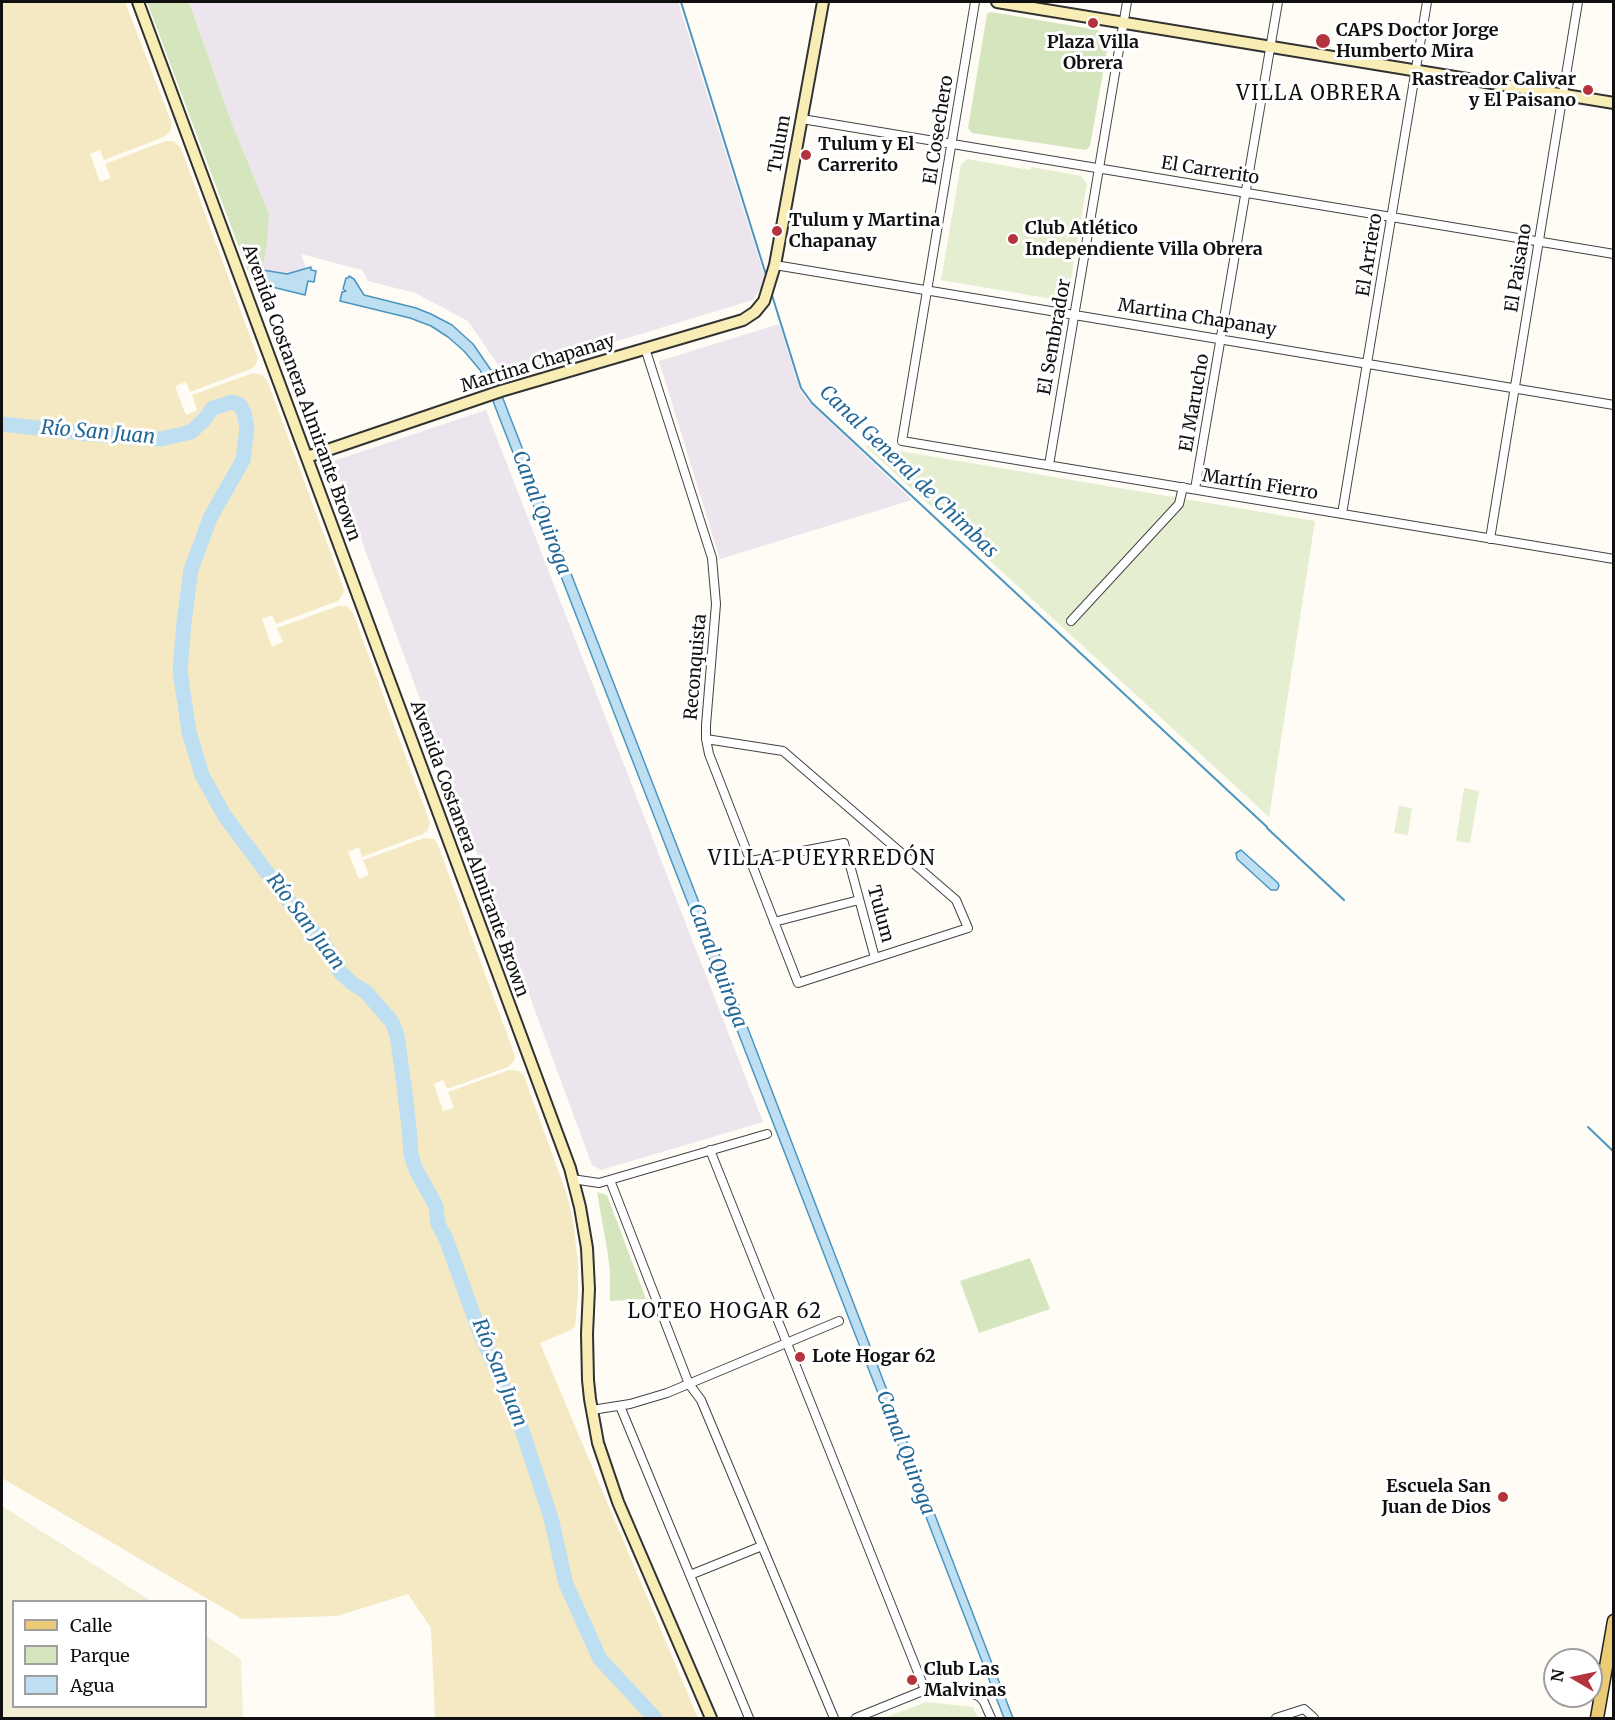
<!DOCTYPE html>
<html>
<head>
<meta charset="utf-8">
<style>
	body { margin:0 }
	#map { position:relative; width:1615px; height:1720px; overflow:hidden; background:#fefcf4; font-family:Merriweather,serif }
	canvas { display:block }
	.frame { position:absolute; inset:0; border:3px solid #101010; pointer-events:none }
	.legend { position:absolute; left:12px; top:1600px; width:195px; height:108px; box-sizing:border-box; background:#fff; border:2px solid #9f9f9f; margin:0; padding:8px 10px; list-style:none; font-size:18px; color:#101010 }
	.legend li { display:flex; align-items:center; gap:12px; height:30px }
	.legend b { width:30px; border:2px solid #9f9f9f }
	.north { position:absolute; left:1543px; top:1648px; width:60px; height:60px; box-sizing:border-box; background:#fff; border:2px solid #9f9f9f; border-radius:50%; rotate:279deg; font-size:16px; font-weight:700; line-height:24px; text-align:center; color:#101010 }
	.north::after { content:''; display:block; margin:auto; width:21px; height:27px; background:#b4343e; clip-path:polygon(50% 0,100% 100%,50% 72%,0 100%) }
</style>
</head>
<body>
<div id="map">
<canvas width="1615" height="1720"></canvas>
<div class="frame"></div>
<ul class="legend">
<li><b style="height:8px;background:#eccb76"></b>Calle</li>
<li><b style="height:16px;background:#d5e6bf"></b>Parque</li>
<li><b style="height:16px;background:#bddff1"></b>Agua</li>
</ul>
<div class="north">N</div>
</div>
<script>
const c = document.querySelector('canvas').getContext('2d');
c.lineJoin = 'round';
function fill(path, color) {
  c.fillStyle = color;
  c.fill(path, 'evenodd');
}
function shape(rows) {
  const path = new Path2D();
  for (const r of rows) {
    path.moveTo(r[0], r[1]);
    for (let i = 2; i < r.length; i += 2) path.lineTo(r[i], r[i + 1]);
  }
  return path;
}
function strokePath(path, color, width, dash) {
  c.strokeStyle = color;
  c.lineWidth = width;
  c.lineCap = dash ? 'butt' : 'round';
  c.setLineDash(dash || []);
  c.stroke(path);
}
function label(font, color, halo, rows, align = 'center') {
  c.font = font + ' Merriweather,serif';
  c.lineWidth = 6;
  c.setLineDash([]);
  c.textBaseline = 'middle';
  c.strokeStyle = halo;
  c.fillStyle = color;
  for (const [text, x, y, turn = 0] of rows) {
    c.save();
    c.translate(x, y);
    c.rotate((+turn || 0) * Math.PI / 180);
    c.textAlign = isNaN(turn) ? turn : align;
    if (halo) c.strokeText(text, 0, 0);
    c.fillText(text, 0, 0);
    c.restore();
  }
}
const industrial = shape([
	[189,2,678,2,766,281,753,300,505,375,468,321,415,293,368,281,362,270,301,254,306,269,287,274,263,270,269,214,233,126],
	[779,324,800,390,807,400,912,500,720,559,659,361],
	[486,410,763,1122,601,1170,592,1165,334,466,336,460]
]);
const farmland = shape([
	[2,1506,151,1601,14,1602,14,1706,206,1706,206,1636,241,1659,243,1718,2,1718]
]);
const green = shape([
	[147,2,189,2,233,126,269,214,267,244,260,284,266,299,259,301],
	[991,12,1098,30,1108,45,1090,146,1086,150,972,133,968,128,987,14],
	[597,1192,607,1195,646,1299,610,1301,610,1272,608,1255],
	[1030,1258,1050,1309,979,1333,960,1281]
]);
const sand = shape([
	[2,2,125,2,171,121,171,131,164,137,104,160,100,150,90,154,100,182,111,178,105,164,165,141,174,141,181,148,258,358,255,366,251,369,190,392,186,382,175,386,186,415,197,410,192,395,253,373,262,375,267,380,344,589,343,594,338,601,276,624,272,615,262,619,272,647,283,642,277,628,338,606,347,606,353,613,430,823,428,830,423,834,362,857,359,847,348,852,359,879,369,875,363,860,424,838,434,839,438,845,515,1056,514,1061,508,1067,447,1089,443,1080,434,1084,443,1111,454,1108,448,1092,509,1070,519,1071,524,1076,567,1195,573,1220,578,1263,578,1293,575,1326,571,1330,540,1343,698,1718,435,1718,431,1628,408,1594,337,1616,242,1619,2,1478]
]);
const pitch = shape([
	[967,159,1030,170,1031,167,1081,176,1087,183,1069,292,1058,300,941,280,961,164],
	[864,445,1315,521,1269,817],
	[1464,788,1479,791,1470,843,1456,841],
	[1399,806,1412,808,1408,835,1394,833],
	[926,1702,973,1707,978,1718,884,1718]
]);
const water = shape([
	[311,267,311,270,316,271,314,282,308,281,305,295,260,284,263,270,287,274,311,267],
	[349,276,354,279,364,295,416,308,431,314,452,325,473,344,493,373,742,1013,1013,1718,1004,1718,484,378,480,370,464,351,448,337,431,326,410,318,340,301,342,292,346,291,343,289,346,278,348,278,349,276],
	[1241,850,1278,883,1279,886,1277,890,1271,890,1237,859,1236,853,1241,850]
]);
const stream = shape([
	[681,2,767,278],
	[771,292,801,388,812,403,1267,827],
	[1267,828,1344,900],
	[1588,1127,1614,1152]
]);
const river = shape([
	[2,424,90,434,161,439,191,432,203,421,213,408,223,405,232,402,240,405,244,413,247,429,243,460,210,518,191,570,184,622,180,671,189,732,202,775,224,815,280,890,326,947,340,972,352,983,366,992,392,1022,397,1035,404,1085,409,1127,411,1155,416,1170,436,1206,438,1224,446,1239,479,1330,521,1427,551,1518,566,1584,600,1659,655,1718]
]);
const minor = shape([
	[975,2,902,441,1614,559],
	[802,119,1614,254],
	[775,265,1614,405],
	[645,348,712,558,716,604,706,725,706,739,709,754,798,983,968,928,956,900,783,751,706,739],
	[1049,465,1127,2],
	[1195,489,1278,2],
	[1342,514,1427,2],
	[1490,539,1578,2],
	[1071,621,1179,504,1183,487],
	[751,861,844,843,875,958],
	[774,922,859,900],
	[710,1150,925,1690],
	[572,1179,599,1183,767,1134],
	[610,1180,689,1384,701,1400,834,1718],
	[620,1406,749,1718],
	[592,1410,630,1404,667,1393,839,1321],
	[690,1575,762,1546],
	[856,1718,925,1690,944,1689,967,1691,980,1697,984,1702,991,1718],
	[1276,1718,1304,1709,1314,1718]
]);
const secondary = shape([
	[138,2,570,1168,580,1207,587,1248,589,1289,587,1334,588,1380,590,1399,598,1443,618,1502,711,1718],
	[997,2,1614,103],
	[307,457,501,391,743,320,755,312,764,301,775,265,823,2]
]);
const primary = shape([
	[1597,1718,1614,1621]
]);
const markers = [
	[1093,23,6,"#b4343e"],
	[1323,41,8,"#b4343e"],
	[1588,90,6,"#b4343e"],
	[806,155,6,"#b4343e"],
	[777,231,6,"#b4343e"],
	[1013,239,6,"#b4343e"],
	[800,1357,6,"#b4343e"],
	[1503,1497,6,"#b4343e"],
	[912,1680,6,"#b4343e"]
];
const poiNames = [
	["CAPS Doctor Jorge",1336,31],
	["Humberto Mira",1336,52],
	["Plaza Villa",1093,43,"center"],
	["Obrera",1093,64,"center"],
	["Rastreador Calivar",1576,80,"right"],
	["y El Paisano",1576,101,"right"],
	["Tulum y El",818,145],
	["Carrerito",818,166],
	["Tulum y Martina",789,221],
	["Chapanay",789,242],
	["Club Atlético",1025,229],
	["Independiente Villa Obrera",1025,250],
	["Lote Hogar 62",812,1357],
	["Escuela San",1491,1487,"right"],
	["Juan de Dios",1491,1508,"right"],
	["Club Las",924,1670],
	["Malvinas",924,1691]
];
const streetNames = [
	["El Cosechero",939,130,-81],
	["Tulum",780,144,-80],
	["El Carrerito",1210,171,9],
	["El Arriero",1370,255,-81],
	["El Paisano",1519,268,-81],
	["Martina Chapanay",1197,318,9],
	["El Sembrador",1055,337,-80],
	["Martina Chapanay",538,364,-17],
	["Avenida Costanera Almirante Brown",301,393,70],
	["El Marucho",1195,403,-80],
	["Martín Fierro",1260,485,9],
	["Reconquista",696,667,-85],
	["Avenida Costanera Almirante Brown",469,849,70],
	["Tulum",880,914,75]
];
const neighbourhoodNames = [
	["VILLA OBRERA",1319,94],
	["VILLA PUEYRREDÓN",822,859],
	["LOTEO HOGAR 62",725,1312]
];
const waterNames = [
	["Río San Juan",98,433,5],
	["Canal General de Chimbas",908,472,44],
	["Canal Quiroga",541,513,69],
	["Río San Juan",305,922,53],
	["Canal Quiroga",717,966,69],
	["Río San Juan",499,1373,68],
	["Canal Quiroga",905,1453,69]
];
fill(industrial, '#ece5ed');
fill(farmland, '#f2efd5');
fill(green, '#d5e6bf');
fill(sand, '#f5e9c4');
fill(pitch, '#e5eed0');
fill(water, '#bddff1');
strokePath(water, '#4a95c1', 1.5);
strokePath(stream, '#4a95c1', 2);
strokePath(river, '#bddff1', 15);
strokePath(minor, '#434343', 10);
strokePath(secondary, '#323232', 14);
strokePath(primary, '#212121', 15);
strokePath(minor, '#fff', 8);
strokePath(secondary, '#f8eeb5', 10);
strokePath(primary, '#eccb76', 12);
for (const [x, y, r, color] of markers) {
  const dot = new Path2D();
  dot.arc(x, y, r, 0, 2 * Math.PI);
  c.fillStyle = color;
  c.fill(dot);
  strokePath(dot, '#fff', 2);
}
label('bold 18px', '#101010', '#fff', poiNames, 'left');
label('18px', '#101010', '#fff', streetNames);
c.letterSpacing = '1.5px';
label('20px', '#101010', '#fff', neighbourhoodNames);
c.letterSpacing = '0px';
label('italic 20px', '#246897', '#fff', waterNames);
</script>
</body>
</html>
